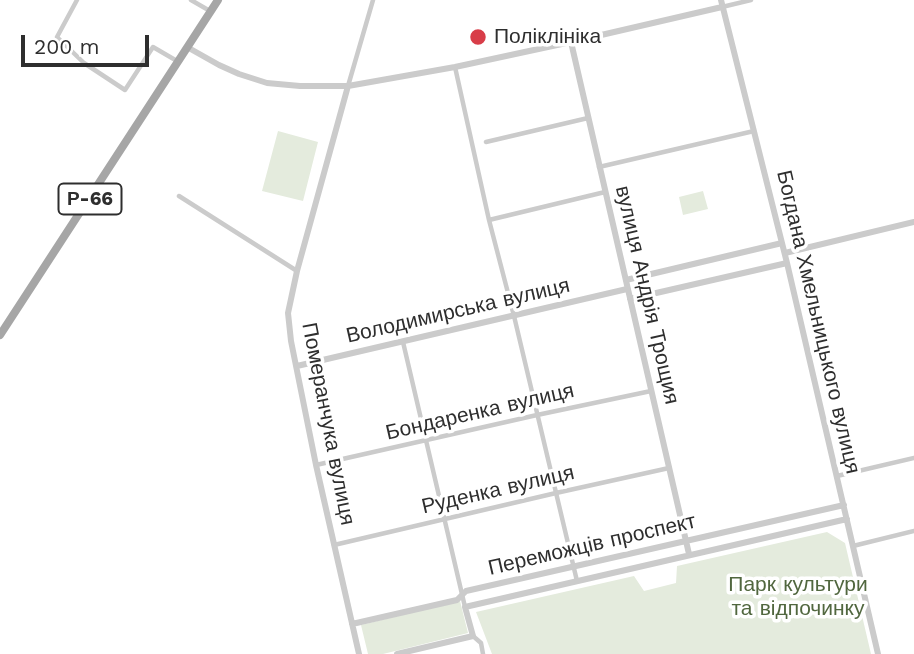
<!DOCTYPE html>
<html>
<head>
<meta charset="utf-8">
<style>
	body { margin:0 }
	#map { position:relative; width:914px; height:654px; overflow:hidden; background:#fff; font-family:"Work Sans",sans-serif }
	canvas { display:block }
	.scale { position:absolute; left:21px; top:35px; width:128px; height:32px; box-sizing:border-box; border:4px solid #2e2e2e; border-top:0; padding-left:9px; font-size:21px; line-height:24px; white-space:nowrap; color:#2e2e2e; -webkit-text-stroke:5px #fff; paint-order:stroke }
</style>
</head>
<body>
<div id="map">
<canvas width="914" height="654"></canvas>
<div class="scale">200 m</div>
</div>
<script>
const c = document.querySelector('canvas').getContext('2d');
c.lineJoin = 'round';
function fill(path, color) {
  c.fillStyle = color;
  c.fill(path, 'evenodd');
}
function shape(rows) {
  const path = new Path2D();
  for (const r of rows) {
    path.moveTo(r[0], r[1]);
    for (let i = 2; i < r.length; i += 2) path.lineTo(r[i], r[i + 1]);
  }
  return path;
}
function strokePath(path, color, width, dash) {
  c.strokeStyle = color;
  c.lineWidth = width;
  c.lineCap = dash ? 'butt' : 'round';
  c.setLineDash(dash || []);
  c.stroke(path);
}
function label(font, color, halo, rows, align = 'center') {
  c.font = font + ' "Work Sans",sans-serif';
  c.lineWidth = 7;
  c.setLineDash([]);
  c.textBaseline = 'middle';
  c.strokeStyle = halo;
  c.fillStyle = color;
  for (const [text, x, y, turn = 0] of rows) {
    c.save();
    c.translate(x, y);
    c.rotate((+turn || 0) * Math.PI / 180);
    c.textAlign = isNaN(turn) ? turn : align;
    if (halo) c.strokeText(text, 0, 0);
    c.fillText(text, 0, 0);
    c.restore();
  }
}
const green = shape([
	[278,131,318,142,303,201,262,191],
	[703,191,708,209,683,215,679,197],
	[827,532,845,543,871,654,492,654,476,612,634,576,644,591,676,583,677,566],
	[460,601,468,633,383,654,368,654,361,625]
]);
const minor = shape([
	[77,0,57,37,84,63,125,90,153,47,177,61],
	[191,0,210,11],
	[722,7,751,0],
	[455,67,489,220,514,316,577,581],
	[348,86,373,0],
	[486,142,588,118],
	[599,167,754,131],
	[179,196,297,271],
	[489,220,605,192],
	[403,342,465,607],
	[316,465,537,415,651,391],
	[837,476,914,458],
	[334,545,556,493,669,468],
	[853,546,914,531],
	[473,636,481,643,483,654]
]);
const tertiary = shape([
	[721,0,787,263,878,654],
	[571,42,689,554],
	[187,47,219,65,239,74,267,83,300,86,348,86,455,67,571,42,722,7],
	[348,86,297,271,288,313,291,341,316,465,359,654],
	[785,253,914,222],
	[626,280,782,243],
	[630,299,787,263],
	[297,366,627,289],
	[352,624,457,600,466,591,844,505],
	[397,654,473,636,465,607,847,519]
]);
const primary = shape([
	[0,335,218,0]
]);
const markers = [
	[478,37,9,"#d83d48"]
];
const shields = [
	[90,199,63]
];
const shieldNames = [
	["Р-66",90,199]
];
const poiNames = [
	["Поліклініка",494,37]
];
const streetNames = [
	["вулиця Андрія Трощия",647,295,77],
	["Володимирська вулиця",458,311,-13],
	["Богдана Хмельницького вулиця",818,322,77],
	["Бондаренка вулиця",480,412,-13],
	["Померанчука вулиця",328,424,79],
	["Руденка вулиця",498,490,-13],
	["Переможців проспект",592,545,-13]
];
const parkNames = [
	["Парк культури",798,585],
	["та відпочинку",798,609]
];
fill(green, '#e4ebdd');
strokePath(minor, '#cbcbcb', 4.5);
strokePath(tertiary, '#cbcbcb', 6);
strokePath(primary, '#a6a6a6', 8);
for (const [x, y, r, color] of markers) {
  const dot = new Path2D();
  dot.arc(x, y, r, 0, 2 * Math.PI);
  c.fillStyle = color;
  c.fill(dot);
  strokePath(dot, '#fff', 2.5);
}
for (const [x, y, w] of shields) {
  const box = new Path2D();
  box.roundRect(x - w / 2, y - 15.5, w, 31, 5);
  c.fillStyle = '#fff';
  c.fill(box);
  strokePath(box, '#2e2e2e', 2);
}
label('bold 19px', '#2e2e2e', null, shieldNames);
label('21px', '#2e2e2e', '#fff', poiNames, 'left');
label('21px', '#2e2e2e', '#fff', streetNames);
label('21px', '#51673f', '#fff', parkNames);
</script>
</body>
</html>
